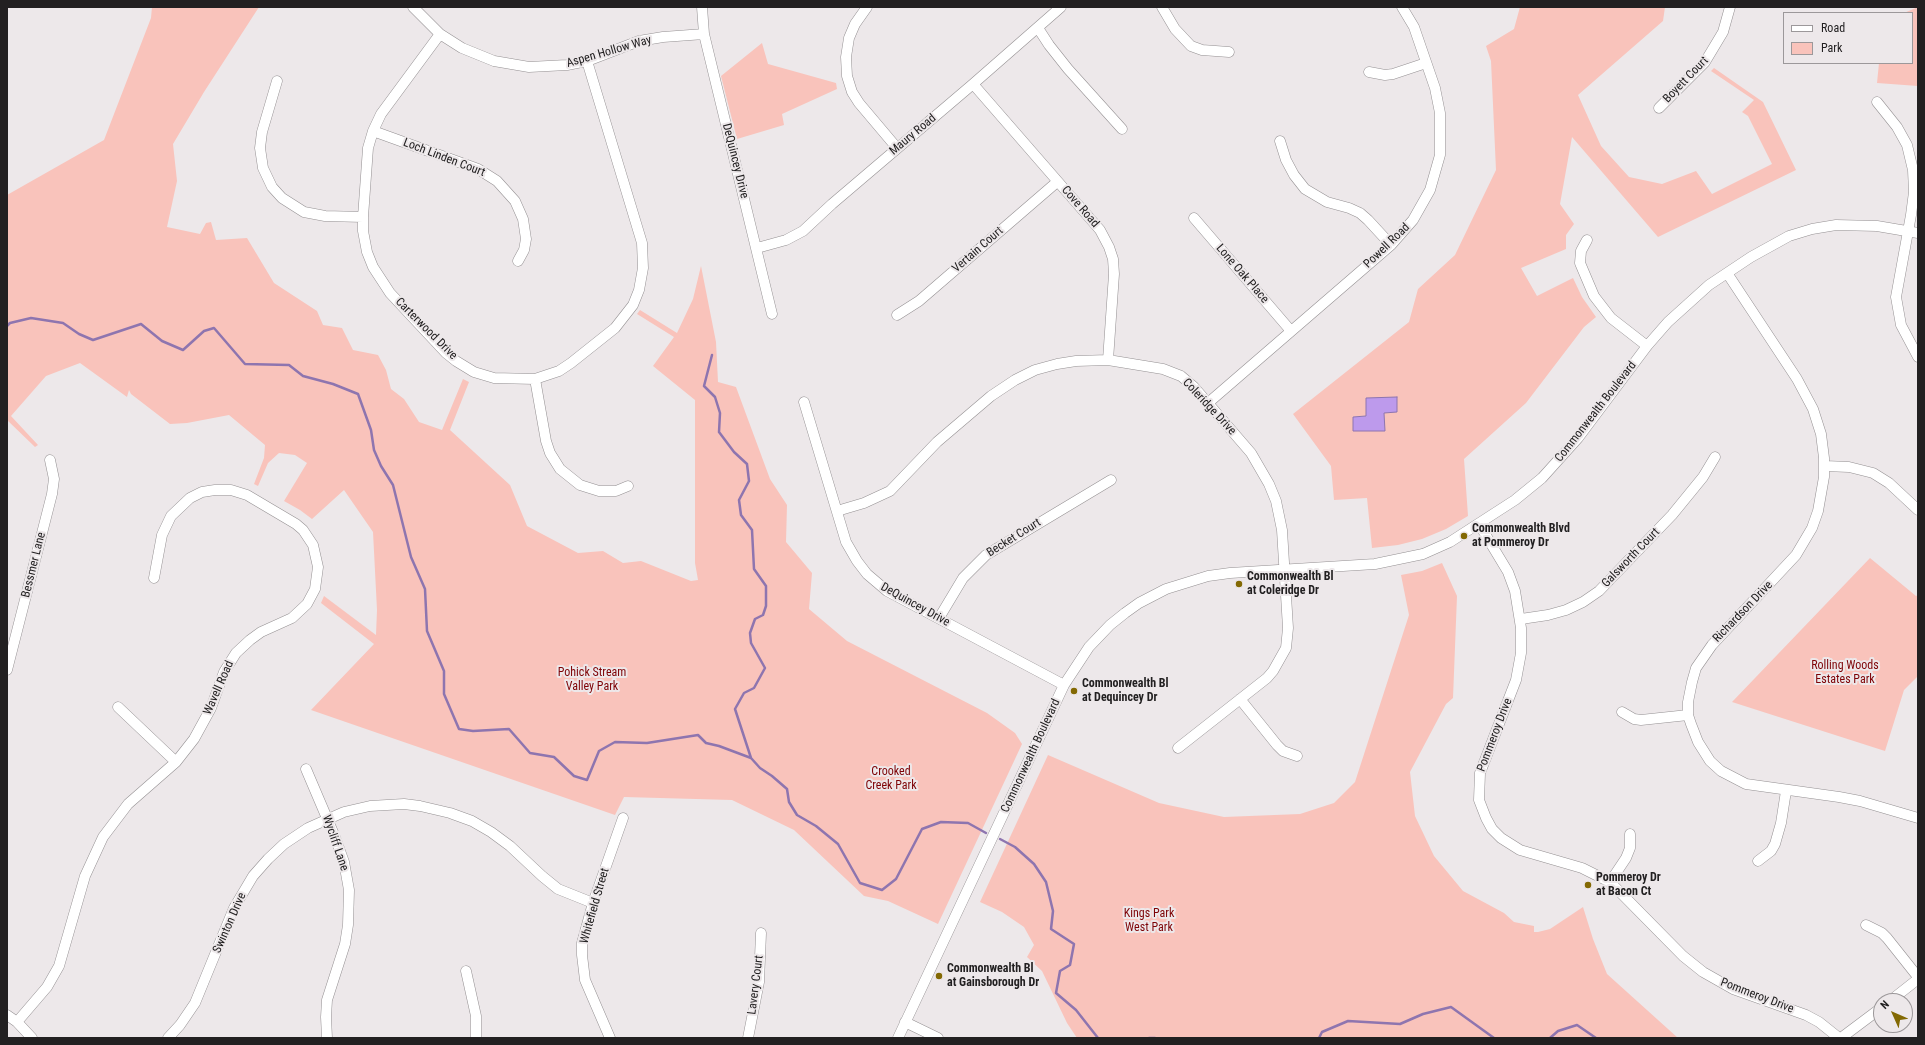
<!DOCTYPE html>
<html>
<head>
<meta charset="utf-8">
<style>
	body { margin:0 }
	#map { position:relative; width:1925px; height:1045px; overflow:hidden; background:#ede8ea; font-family:"Roboto Condensed",sans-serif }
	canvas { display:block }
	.frame { position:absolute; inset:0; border:8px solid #222021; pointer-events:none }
	.legend { position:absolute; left:1783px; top:12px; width:130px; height:52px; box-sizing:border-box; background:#ede8ea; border:1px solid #9c989a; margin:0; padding:5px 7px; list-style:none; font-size:12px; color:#222021 }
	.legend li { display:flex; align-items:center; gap:8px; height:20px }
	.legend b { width:20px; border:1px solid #9c989a }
	.north { position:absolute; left:1873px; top:993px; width:40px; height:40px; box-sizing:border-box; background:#ede8ea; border:1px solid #9c989a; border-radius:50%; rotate:315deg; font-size:11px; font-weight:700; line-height:16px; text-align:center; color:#222021 }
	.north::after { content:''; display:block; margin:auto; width:14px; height:18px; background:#836903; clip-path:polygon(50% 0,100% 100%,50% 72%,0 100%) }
</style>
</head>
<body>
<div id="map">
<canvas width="1925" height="1045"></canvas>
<div class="frame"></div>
<ul class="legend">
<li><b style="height:5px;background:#fff"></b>Road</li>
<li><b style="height:11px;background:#f9c3bb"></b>Park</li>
</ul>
<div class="north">N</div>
</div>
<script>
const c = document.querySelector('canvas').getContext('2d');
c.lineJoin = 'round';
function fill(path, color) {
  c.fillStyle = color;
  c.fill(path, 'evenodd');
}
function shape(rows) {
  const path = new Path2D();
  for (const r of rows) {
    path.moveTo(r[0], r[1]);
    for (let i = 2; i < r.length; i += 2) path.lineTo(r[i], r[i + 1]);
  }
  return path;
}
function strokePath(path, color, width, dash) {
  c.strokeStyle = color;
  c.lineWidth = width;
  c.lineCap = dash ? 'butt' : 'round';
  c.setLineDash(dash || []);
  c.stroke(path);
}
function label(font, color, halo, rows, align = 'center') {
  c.font = font + ' "Roboto Condensed",sans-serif';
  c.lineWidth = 4;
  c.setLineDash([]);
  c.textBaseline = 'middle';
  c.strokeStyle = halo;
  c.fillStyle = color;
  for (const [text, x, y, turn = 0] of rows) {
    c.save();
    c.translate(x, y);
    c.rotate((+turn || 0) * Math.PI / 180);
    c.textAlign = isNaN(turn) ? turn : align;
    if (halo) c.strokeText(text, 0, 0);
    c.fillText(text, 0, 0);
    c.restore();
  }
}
const green = shape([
	[152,7,259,7,204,92,173,144,177,181,167,227,200,234,206,223,211,222,216,240,247,238,274,283,317,311,323,325,342,328,353,350,378,355,386,370,391,389,404,399,419,422,442,430,463,379,469,382,450,430,510,485,527,526,578,553,603,551,623,563,641,561,691,581,698,580,695,563,695,400,653,366,674,337,637,314,640,310,677,333,693,299,701,266,716,342,718,382,736,387,770,479,787,505,786,542,812,573,809,609,847,641,987,713,1015,733,1022,744,938,924,888,901,864,896,794,830,732,800,624,797,615,815,311,710,374,644,321,603,324,596,376,635,377,610,373,532,344,490,312,519,300,510,284,501,307,463,295,455,279,453,268,463,258,486,254,484,264,458,265,445,229,415,187,423,170,424,131,394,129,390,127,397,80,363,46,376,11,416,38,445,35,447,7,420,7,195,104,140,151,18],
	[1520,7,1665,7,1663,21,1578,95,1601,146,1629,177,1662,184,1696,171,1712,194,1772,164,1748,116,1742,112,1754,100,1711,71,1714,68,1763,102,1796,170,1658,237,1572,137,1560,204,1574,224,1566,235,1566,249,1521,268,1537,296,1573,278,1582,297,1596,317,1584,327,1526,403,1464,459,1468,516,1446,529,1422,539,1398,545,1372,548,1367,498,1334,500,1331,466,1293,414,1409,322,1418,289,1455,255,1496,170,1491,61,1486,46,1514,29],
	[1397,397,1384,413,1354,431,1353,417,1366,416],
	[1918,7,1918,86,1877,83,1879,63,1912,63,1912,13,1904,13],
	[762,43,768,64,836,83,837,89,782,114,784,125,737,139,721,76],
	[1870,558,1916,596,1918,595,1918,676,1904,690,1885,751,1732,702],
	[1442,563,1457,596,1453,698,1446,704,1410,772,1415,816,1434,856,1463,891,1504,913,1514,922,1534,926,1534,932,1538,932,1550,929,1583,907,1593,939,1607,974,1678,1038,1077,1038,1067,1023,1042,971,1027,957,1034,945,1024,927,1002,912,980,902,1048,755,1159,803,1224,817,1300,814,1334,803,1355,782,1409,615,1401,575,1422,571]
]);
const water = shape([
	[1397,397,1397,412,1384,413,1385,431,1353,431,1353,417,1366,416,1366,398,1397,397]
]);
const stream = shape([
	[7,326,10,323,31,318,63,323,79,334,93,340,141,324,162,341,183,350,204,331,214,328,245,364,289,365,303,376,333,384,358,394,371,430,374,450,381,466,393,485,411,557,425,589,427,631,444,671,444,694,459,729,473,731,509,729,530,753,554,757,574,776,587,780,599,751,615,742,647,743,698,735,706,743,719,746,751,758],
	[712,355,704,386,715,397,720,413,719,432,734,452,747,464,749,481,739,500,741,515,752,530,754,569,766,586,766,606,763,615,755,619,750,633,751,643,765,668,754,688,744,693,735,709,751,758,760,768,772,776,787,789,789,802,797,815,816,826,838,844,860,883,882,890,896,879,922,829,941,822,968,823,986,833],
	[1000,839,1015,847,1034,864,1046,882,1053,911,1051,929,1074,944,1070,965,1060,971,1056,993,1076,1010,1098,1038],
	[1149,1038,1155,1038],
	[1319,1038,1322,1032,1348,1021,1400,1024,1423,1014,1451,1007,1494,1038],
	[1550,1038,1558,1031,1577,1025,1596,1038]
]);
const minor = shape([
	[413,7,440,34,462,48,494,61,529,67,567,65,587,61,639,41,663,37,704,34],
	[702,7,704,34,772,314],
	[867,7,855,24,849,38,846,57,847,76,852,92,859,103,897,148],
	[1162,7,1175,29,1191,46,1202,50,1229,52],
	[1038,28,1049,45,1068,69,1122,129],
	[440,34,381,114,373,131,368,148,363,217,363,231,367,252,373,267,390,293,446,353,456,361,474,372,494,378,535,379,559,371,571,363,615,328,633,305,639,290,643,268,642,243,587,61],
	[1369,72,1385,75,1393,74,1426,63],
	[277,81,262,132,260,148,263,168,272,187,282,198,304,212,325,216,363,217],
	[973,84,1100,230,1109,247,1113,259,1114,274,1108,360],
	[1877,102,1897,127,1907,145,1913,170,1914,192,1911,215,1896,297,1901,325,1918,357],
	[1659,108,1705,62,1723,32,1730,7],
	[373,131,478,169,497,181,515,201,523,219,526,239,524,250,518,261],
	[1280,141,1286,160,1294,175,1305,189,1327,202,1349,208,1360,213,1368,220,1391,245],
	[1194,218,1291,331],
	[1587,240,1581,251,1580,263,1594,296,1611,318,1647,346],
	[757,248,786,240,803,231,832,204,973,84,1061,7],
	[1727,273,1797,379,1813,409,1821,434,1824,458,1824,477,1818,511,1812,528,1796,555,1712,645,1696,668,1692,682,1688,702,1688,715,1691,724,1698,742,1710,761,1721,771,1746,784,1839,797,1860,801,1918,818],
	[897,315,919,301,1057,182],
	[535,379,546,441,550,453,560,469,580,485,599,491,616,491,628,486],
	[804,402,846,542,857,561,867,574,887,591,1064,685],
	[1208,403,1391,245,1413,220,1430,190,1440,155,1440,113,1435,88,1414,27,1402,7],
	[1825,466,1849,467,1873,473,1889,483,1918,510],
	[837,511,864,503,890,491,937,442,991,396,1015,380,1035,370,1057,364,1076,361,1108,360,1163,369,1181,376,1194,387,1251,453,1269,484,1276,501,1282,530,1288,628,1286,648,1273,671,1267,678,1178,748],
	[1479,524,1508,572,1515,591,1521,628,1521,653,1516,680,1480,773,1479,800,1486,818,1492,829,1501,838,1520,850,1582,868,1610,882,1683,956,1703,972,1733,989,1806,1015,1819,1022,1839,1038],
	[939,618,963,578,986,555,1111,480],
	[1521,619,1548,615,1566,610,1583,602,1599,591,1672,515,1703,477,1715,457],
	[7,670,52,494,54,479,50,460],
	[1240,699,1277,745,1283,751,1297,756],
	[118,707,176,762],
	[1622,712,1634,719,1641,720,1688,715],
	[306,769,335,837,344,862,349,890,348,925,345,944,327,1000,326,1017,327,1038],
	[1758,861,1771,851,1775,844,1781,823,1786,791],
	[1610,882,1626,858,1630,848,1630,834],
	[1866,925,1882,933,1887,938,1918,977],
	[466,971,476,1016,476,1038],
	[1890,1001,1918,979],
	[7,1015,17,1022,32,1038],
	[17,1022,47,987,59,966,85,876,103,837,128,804,176,762,194,739,211,708,224,672,236,653,250,640,261,632,292,618,307,604,315,589,318,567,313,545,303,530,296,524,247,495,231,490,215,490,202,492,190,498,171,516,162,535,154,578],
	[905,1022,938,1038],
	[168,1038,180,1025,195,1003,234,908,253,876,268,859,284,844,308,828,344,812,370,806,404,804,420,806,450,813,472,821,491,832,510,846,542,876,558,889,593,903],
	[610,1038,585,980,582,955,582,943,593,903,623,818],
	[748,1038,759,982,761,933],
	[898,1038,1064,685,1089,647,1110,625,1125,613,1139,603,1166,589,1208,576,1230,573,1375,564,1423,554,1450,542,1515,500,1542,478,1578,438,1647,346,1668,322,1709,285,1751,257,1789,236,1812,229,1836,225,1877,226,1918,233],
	[1841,1038,1881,1008]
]);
const markers = [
	[1464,536,4,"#836903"],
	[1239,584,4,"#836903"],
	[1074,691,4,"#836903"],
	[1588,885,4,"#836903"],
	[939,976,4,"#836903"]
];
const streetNames = [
	["Aspen Hollow Way",609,52,-16],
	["Boyett Court",1686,80,-46],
	["Maury Road",913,135,-40],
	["Loch Linden Court",444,158,21],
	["DeQuincey Drive",735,161,76],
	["Cove Road",1080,207,49],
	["Powell Road",1387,246,-44],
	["Vertain Court",978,250,-41],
	["Lone Oak Place",1242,274,49],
	["Carterwood Drive",426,329,45],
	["Coleridge Drive",1209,407,47],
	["Commonwealth Boulevard",1596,412,-52],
	["Becket Court",1014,538,-32],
	["Galsworth Court",1631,558,-46],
	["Bessmer Lane",34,565,-76],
	["DeQuincey Drive",915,605,29],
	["Richardson Drive",1743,612,-46],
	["Wavell Road",219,688,-66],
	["Pommeroy Drive",1495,735,-69],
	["Commonwealth Boulevard",1031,756,-65],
	["Wycliff Lane",335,843,71],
	["Whitefield Street",595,906,-74],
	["Swinton Drive",230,923,-66],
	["Lavery Court",756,985,-83],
	["Pommeroy Drive",1757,996,21]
];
const poiNames = [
	["Commonwealth Blvd",1472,529],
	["at Pommeroy Dr",1472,543],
	["Commonwealth Bl",1247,577],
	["at Coleridge Dr",1247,591],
	["Commonwealth Bl",1082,684],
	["at Dequincey Dr",1082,698],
	["Pommeroy Dr",1596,878],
	["at Bacon Ct",1596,892],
	["Commonwealth Bl",947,969],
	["at Gainsborough Dr",947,983]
];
const parkNames = [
	["Rolling Woods",1845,666],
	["Estates Park",1845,680],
	["Pohick Stream",592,673],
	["Valley Park",592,687],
	["Crooked",891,772],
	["Creek Park",891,786],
	["Kings Park",1149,914],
	["West Park",1149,928]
];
fill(green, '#f9c3bb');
fill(water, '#bd9aec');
strokePath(water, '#8e75af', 1);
strokePath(stream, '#8e75af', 2.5);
strokePath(minor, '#949092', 11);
strokePath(minor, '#fff', 10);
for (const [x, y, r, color] of markers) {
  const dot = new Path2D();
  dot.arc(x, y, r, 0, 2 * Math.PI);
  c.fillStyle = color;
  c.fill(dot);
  strokePath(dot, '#ede8ea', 1.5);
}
label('12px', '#222021', '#ede8ea', streetNames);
label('bold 12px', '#222021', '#ede8ea', poiNames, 'left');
label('12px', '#7e0306', '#ede8ea', parkNames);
</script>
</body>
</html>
